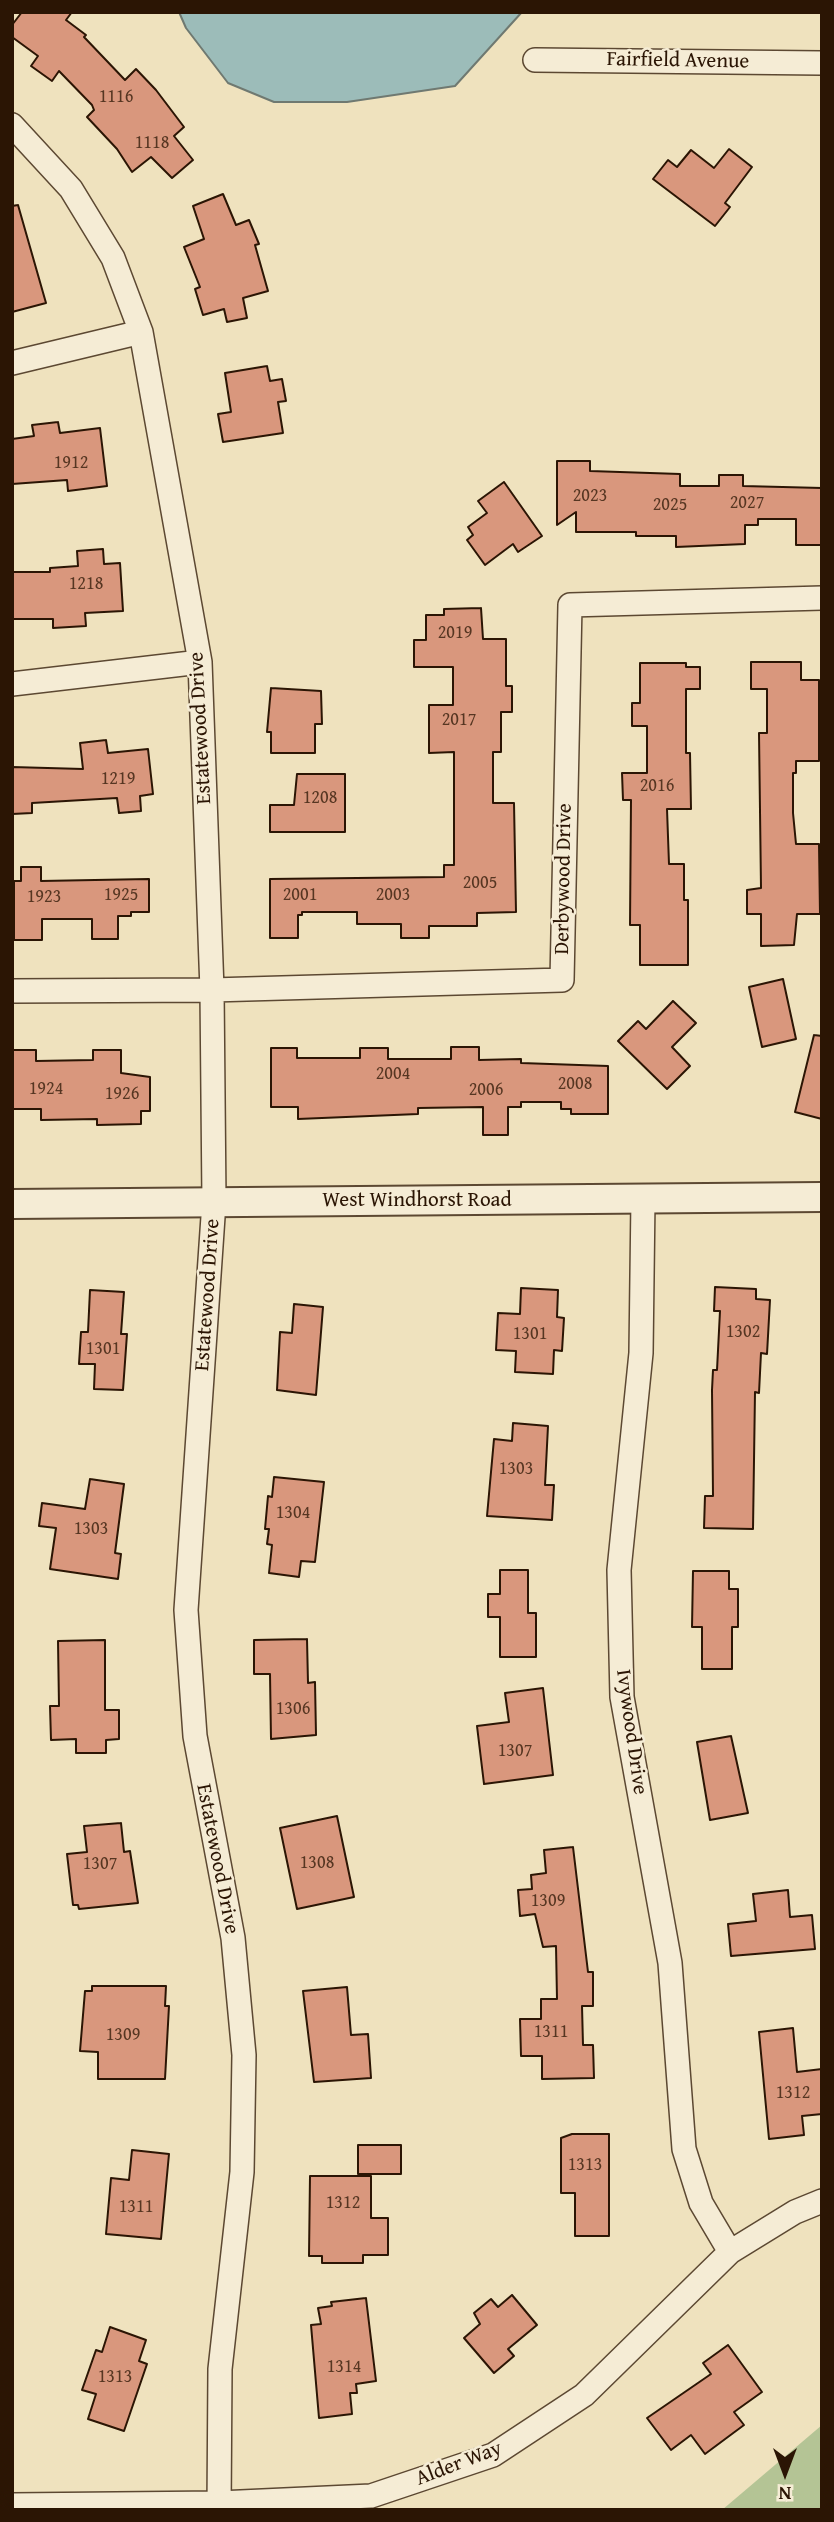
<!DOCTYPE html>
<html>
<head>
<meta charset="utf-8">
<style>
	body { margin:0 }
	#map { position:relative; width:834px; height:2522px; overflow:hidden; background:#efe2be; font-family:"Gentium Book Plus",serif }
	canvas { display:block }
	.frame { position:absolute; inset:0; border:14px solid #2b1504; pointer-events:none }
	.north { position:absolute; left:750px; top:2438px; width:70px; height:70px; -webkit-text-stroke:5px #f5ecd5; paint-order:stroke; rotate:180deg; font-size:19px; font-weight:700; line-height:28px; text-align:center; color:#2b1504 }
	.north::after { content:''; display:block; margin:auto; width:24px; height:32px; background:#2b1504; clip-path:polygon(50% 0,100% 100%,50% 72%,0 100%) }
</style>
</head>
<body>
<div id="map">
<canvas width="834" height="2522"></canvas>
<div class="frame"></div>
<div class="north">N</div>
</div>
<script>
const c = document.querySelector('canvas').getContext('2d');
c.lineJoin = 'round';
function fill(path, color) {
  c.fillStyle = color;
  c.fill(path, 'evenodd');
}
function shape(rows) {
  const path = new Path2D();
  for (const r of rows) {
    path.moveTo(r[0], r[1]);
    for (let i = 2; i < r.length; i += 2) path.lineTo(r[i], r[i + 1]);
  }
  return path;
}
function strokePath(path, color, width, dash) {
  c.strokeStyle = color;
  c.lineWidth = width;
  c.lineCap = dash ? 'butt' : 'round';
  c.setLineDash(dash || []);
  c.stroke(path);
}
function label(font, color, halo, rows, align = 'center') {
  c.font = font + ' "Gentium Book Plus",serif';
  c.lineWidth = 5;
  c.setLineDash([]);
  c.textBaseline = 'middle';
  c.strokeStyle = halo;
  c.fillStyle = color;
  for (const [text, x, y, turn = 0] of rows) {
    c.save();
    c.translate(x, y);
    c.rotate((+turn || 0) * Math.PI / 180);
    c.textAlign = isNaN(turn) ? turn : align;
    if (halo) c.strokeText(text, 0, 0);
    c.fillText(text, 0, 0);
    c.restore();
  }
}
const green = shape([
	[822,2425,822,2510,722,2510]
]);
const water = shape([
	[179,12,522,12,455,86,347,102,274,102,228,83,186,28,179,12]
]);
const building = shape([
	[22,12,72,12,66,20,86,35,84,37,125,80,136,69,156,90,184,127,174,136,193,160,172,178,151,157,132,172,117,149,87,117,94,110,92,105,59,71,52,81,31,66,38,56,12,37,12,25,22,12],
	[729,149,752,167,725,203,730,207,715,226,653,179,668,160,677,167,691,150,714,168,729,149],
	[223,194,236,225,249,220,259,244,255,245,268,291,243,298,247,318,227,322,224,309,203,315,195,289,200,287,184,247,204,239,193,206,223,194],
	[18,205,46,303,12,312,12,206,18,205],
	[267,366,270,381,282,379,286,401,278,402,283,433,223,442,218,414,231,412,225,373,267,366],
	[58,422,60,433,100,428,107,486,68,491,67,480,12,484,12,439,34,436,32,425,58,422],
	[557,461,590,461,590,471,680,474,680,486,719,486,719,475,743,475,743,486,822,488,822,545,796,545,796,519,758,519,758,525,745,525,745,544,676,547,676,536,636,536,636,532,576,532,576,512,557,525,557,461],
	[504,482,542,536,518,552,513,544,485,565,467,540,473,535,468,527,487,513,478,501,504,482],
	[103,549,104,564,120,563,123,611,85,613,86,626,53,628,53,619,12,619,12,572,50,572,50,568,78,566,77,551,103,549],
	[481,608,483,639,506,639,506,686,512,686,512,712,501,712,501,752,493,752,493,803,514,803,516,912,477,913,477,926,429,926,429,938,401,938,401,924,357,924,357,912,302,912,302,915,298,915,298,938,270,938,270,879,444,877,444,865,454,865,454,752,429,753,429,705,453,705,453,667,414,667,414,640,426,640,426,615,444,615,444,609,481,608],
	[751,662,801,662,801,680,819,680,819,761,796,761,796,773,793,773,793,813,796,844,819,844,820,914,797,914,794,945,761,946,761,914,747,914,747,890,761,888,759,733,767,733,767,689,751,689,751,662],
	[640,663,686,663,686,667,700,667,700,689,686,689,686,753,690,753,691,809,667,809,669,864,684,864,684,900,688,900,688,965,640,965,640,925,630,925,631,800,623,800,622,773,647,773,647,726,632,726,632,703,640,703,640,663],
	[271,688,321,691,322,724,315,724,315,753,271,753,271,732,267,732,271,688],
	[106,740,108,753,148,749,153,794,140,796,141,811,119,813,117,798,32,803,32,813,12,814,12,767,83,769,80,743,106,740],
	[297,774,345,774,345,832,270,832,270,805,294,805,297,774],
	[21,867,41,867,41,881,149,879,149,912,131,912,131,916,118,916,118,939,92,939,92,919,42,919,42,940,14,940,14,881,21,881,21,867],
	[783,979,796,1039,762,1047,749,987,783,979],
	[673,1001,696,1023,672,1047,690,1066,667,1089,618,1041,638,1021,646,1029,673,1001],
	[814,1035,822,1036,822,1119,795,1112,814,1035],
	[451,1047,479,1047,479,1060,521,1059,521,1063,608,1066,608,1114,571,1114,571,1109,561,1109,561,1102,521,1102,521,1107,508,1107,508,1135,483,1135,483,1107,418,1108,418,1114,298,1119,298,1107,271,1107,271,1048,297,1048,297,1058,360,1058,360,1048,388,1048,388,1059,451,1059,451,1047],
	[13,1050,36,1050,36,1061,93,1060,93,1050,121,1050,121,1073,150,1077,150,1111,141,1111,141,1124,97,1125,97,1119,41,1120,41,1109,13,1109,13,1050],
	[715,1287,756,1289,756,1299,770,1300,767,1354,761,1353,759,1393,755,1392,753,1529,704,1528,705,1496,713,1496,712,1390,713,1370,717,1370,720,1311,714,1311,715,1287],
	[521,1288,558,1290,557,1317,564,1318,562,1351,554,1350,553,1374,515,1372,516,1351,496,1350,498,1313,520,1314,521,1288],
	[90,1290,124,1292,121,1334,127,1334,123,1390,94,1389,95,1364,79,1364,81,1332,88,1332,90,1290],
	[294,1304,323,1307,316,1395,277,1390,280,1332,292,1333,294,1304],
	[513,1423,548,1426,545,1485,554,1485,552,1520,487,1516,494,1439,512,1441,513,1423],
	[274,1477,324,1482,315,1562,301,1561,299,1577,269,1573,272,1545,267,1544,269,1529,265,1529,268,1496,272,1497,274,1477],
	[90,1479,124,1484,115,1553,121,1554,118,1579,50,1569,56,1528,39,1526,42,1503,85,1509,90,1479],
	[500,1570,528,1570,528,1613,536,1613,536,1657,500,1657,500,1617,488,1617,488,1594,500,1594,500,1570],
	[693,1571,729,1571,729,1589,738,1589,738,1627,732,1627,732,1669,702,1669,702,1627,692,1627,693,1571],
	[307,1639,308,1683,315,1682,316,1735,271,1739,270,1674,254,1674,254,1640,307,1639],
	[105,1640,105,1710,119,1710,119,1739,106,1740,106,1753,76,1753,76,1739,51,1740,50,1706,59,1706,58,1641,105,1640],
	[543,1688,553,1775,484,1784,477,1726,509,1722,505,1693,543,1688],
	[731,1736,748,1813,710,1820,697,1742,731,1736],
	[337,1816,354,1897,297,1909,280,1828,337,1816],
	[121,1823,124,1852,130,1851,138,1903,79,1909,78,1905,73,1905,67,1854,87,1852,84,1826,121,1823],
	[573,1847,588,1972,593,1972,593,2006,582,2006,583,2045,593,2045,594,2078,542,2079,542,2056,521,2056,520,2019,541,2019,541,1999,557,1999,556,1946,543,1947,535,1914,520,1916,518,1890,532,1889,531,1875,546,1873,544,1850,573,1847],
	[788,1890,790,1917,812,1915,815,1949,731,1956,728,1924,756,1921,753,1894,788,1890],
	[92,1986,166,1986,165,2006,169,2006,165,2079,98,2079,98,2052,80,2051,85,1991,92,1991,92,1986],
	[347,1987,351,2035,368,2034,371,2078,314,2082,303,1991,347,1987],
	[793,2028,797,2072,822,2069,822,2114,802,2116,804,2135,769,2139,759,2032,793,2028],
	[572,2134,609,2134,609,2236,575,2236,575,2193,561,2193,561,2138,572,2134],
	[358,2145,401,2145,401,2174,358,2174,358,2145],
	[132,2150,169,2154,161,2239,106,2234,111,2178,129,2180,132,2150],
	[310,2176,371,2176,371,2218,388,2218,388,2255,363,2255,363,2263,322,2263,322,2256,309,2256,310,2176],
	[512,2295,537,2325,508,2349,514,2356,494,2373,464,2338,480,2324,474,2313,491,2299,498,2307,512,2295],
	[366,2298,376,2381,356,2384,357,2393,350,2393,352,2414,319,2418,311,2325,321,2324,318,2308,332,2306,331,2302,366,2298],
	[110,2327,146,2340,139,2361,147,2364,124,2431,88,2419,96,2394,82,2390,96,2350,102,2352,110,2327],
	[728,2345,762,2392,734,2412,744,2425,705,2454,691,2435,671,2450,647,2418,711,2374,703,2363,728,2345]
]);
const minor = shape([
	[535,60,822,63],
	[12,125,71,189,113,258,141,332,200,662,212,990,214,1202,186,1610,195,1736,233,1938,244,2055,242,2172,220,2369,219,2510],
	[12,363,141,332],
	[12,684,200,662],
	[12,991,212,990,562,980,570,605,822,598],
	[643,1199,641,1353,619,1570,622,1697,670,1963,684,2149,701,2203,730,2252],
	[12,2505,219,2503,371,2496,493,2455,584,2395,730,2252,795,2212,822,2201]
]);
const tertiary = shape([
	[12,1204,822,1197]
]);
const numberNames = [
	["1116",116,97],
	["1118",152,143],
	["1912",71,463],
	["2023",590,496],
	["2027",747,503],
	["2025",670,505],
	["1218",86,584],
	["2019",455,633],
	["2017",459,720],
	["1219",118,779],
	["2016",657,786],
	["1208",320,798],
	["2005",480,883],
	["1925",121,895],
	["2001",300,895],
	["2003",393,895],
	["1923",44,897],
	["2004",393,1074],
	["2008",575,1084],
	["1924",46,1089],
	["2006",486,1090],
	["1926",122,1094],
	["1302",743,1332],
	["1301",530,1334],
	["1301",103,1349],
	["1303",516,1469],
	["1304",293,1513],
	["1303",91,1529],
	["1306",293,1709],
	["1307",515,1751],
	["1308",317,1863],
	["1307",100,1864],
	["1309",548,1901],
	["1311",551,2032],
	["1309",123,2035],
	["1312",793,2093],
	["1313",585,2165],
	["1312",343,2203],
	["1311",136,2207],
	["1314",344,2367],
	["1313",115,2377]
];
const streetNames = [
	["Fairfield Avenue",678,61,1],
	["Estatewood Drive",201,728,-93],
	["Derbywood Drive",564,879,-89],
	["West Windhorst Road",417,1201],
	["Estatewood Drive",208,1295,-86],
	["Ivywood Drive",631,1732,82],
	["Estatewood Drive",217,1859,79],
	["Alder Way",459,2464,-21]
];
fill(green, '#b4c495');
fill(water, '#9cbcb9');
strokePath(water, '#6f7971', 2);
fill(building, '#d9977d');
strokePath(building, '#2b1504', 2);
strokePath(minor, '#5c4832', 26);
strokePath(tertiary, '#5c4832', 32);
strokePath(minor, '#f5ecd5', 23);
strokePath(tertiary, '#f5ecd5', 28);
label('18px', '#563622', null, numberNames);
label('21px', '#2b1504', '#f5ecd5', streetNames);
</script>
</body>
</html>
